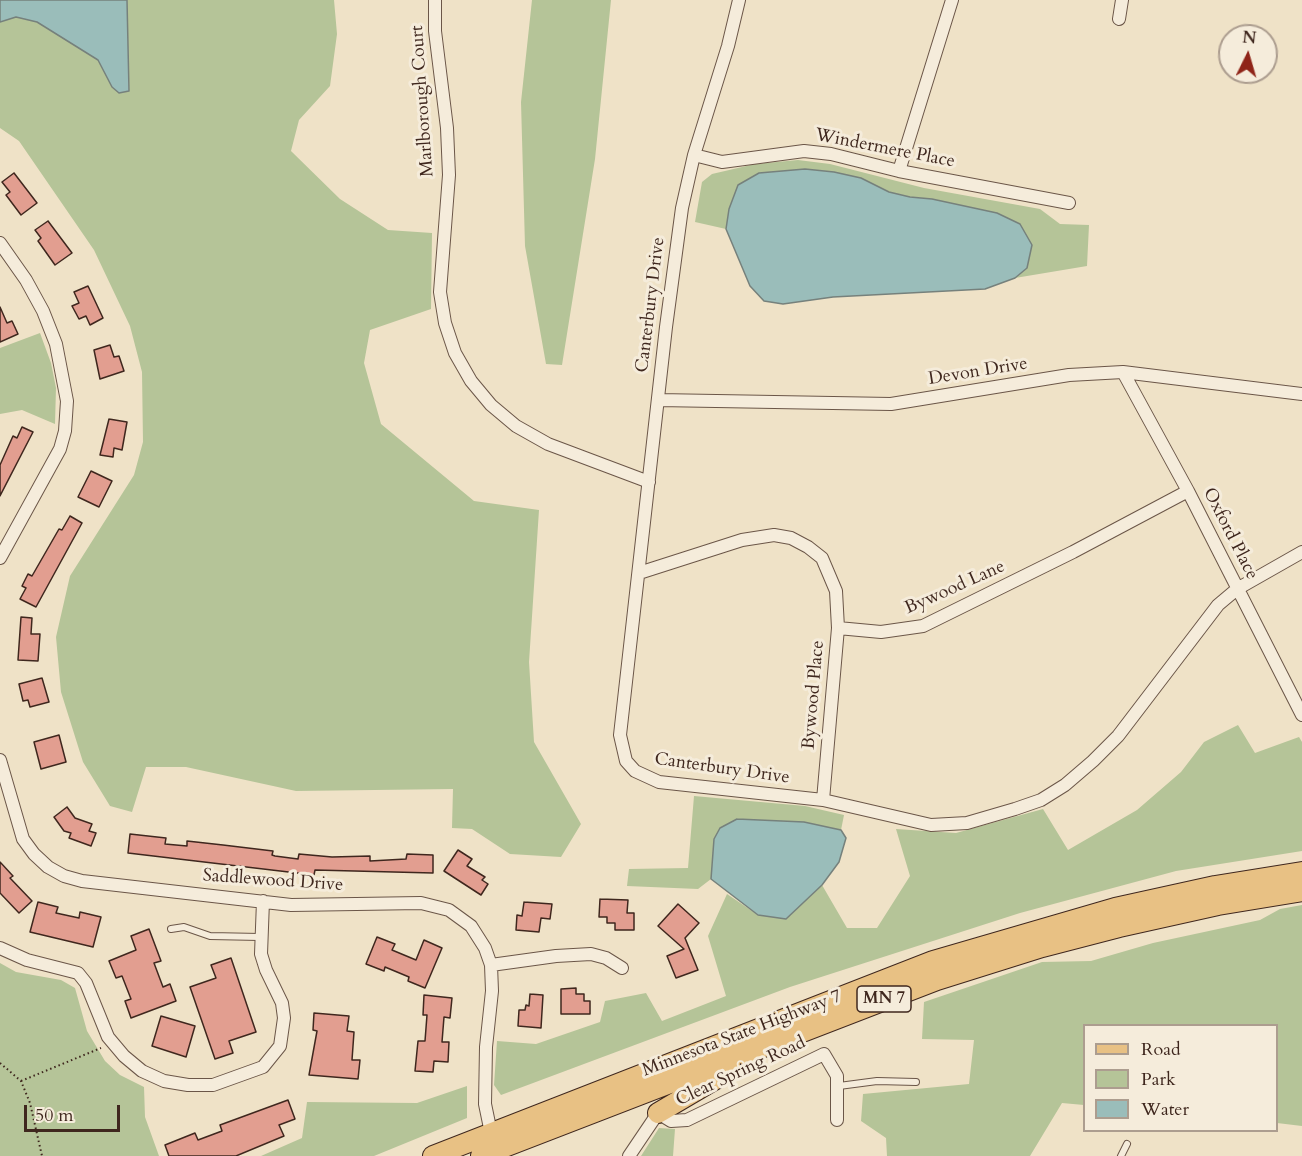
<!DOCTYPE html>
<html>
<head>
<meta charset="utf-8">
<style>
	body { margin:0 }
	#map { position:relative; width:1302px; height:1156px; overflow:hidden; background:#efe2c7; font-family:Cardo,serif }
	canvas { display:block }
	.legend { position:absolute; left:1083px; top:1024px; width:195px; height:108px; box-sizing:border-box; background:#f5ecdb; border:2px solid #ac9d8f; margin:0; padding:8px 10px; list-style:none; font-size:18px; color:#3f271e }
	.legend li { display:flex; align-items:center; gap:12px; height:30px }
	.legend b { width:30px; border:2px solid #ac9d8f }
	.north { position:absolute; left:1218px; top:24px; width:60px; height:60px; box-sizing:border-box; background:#f5ecdb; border:2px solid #ac9d8f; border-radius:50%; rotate:5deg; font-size:16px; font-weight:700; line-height:24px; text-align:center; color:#3f271e }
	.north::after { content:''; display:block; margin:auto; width:21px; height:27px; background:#8f2418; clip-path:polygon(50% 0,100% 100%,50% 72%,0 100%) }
	.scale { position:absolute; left:24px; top:1105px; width:96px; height:27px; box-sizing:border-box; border:3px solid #3f271e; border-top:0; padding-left:8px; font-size:18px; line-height:21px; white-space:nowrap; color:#3f271e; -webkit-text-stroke:4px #f5ecdb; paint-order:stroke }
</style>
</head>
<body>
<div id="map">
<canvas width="1302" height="1156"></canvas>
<ul class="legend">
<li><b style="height:8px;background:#e8c184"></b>Road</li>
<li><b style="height:16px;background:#b5c498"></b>Park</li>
<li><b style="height:16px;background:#9abdba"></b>Water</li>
</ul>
<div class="north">N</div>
<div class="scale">50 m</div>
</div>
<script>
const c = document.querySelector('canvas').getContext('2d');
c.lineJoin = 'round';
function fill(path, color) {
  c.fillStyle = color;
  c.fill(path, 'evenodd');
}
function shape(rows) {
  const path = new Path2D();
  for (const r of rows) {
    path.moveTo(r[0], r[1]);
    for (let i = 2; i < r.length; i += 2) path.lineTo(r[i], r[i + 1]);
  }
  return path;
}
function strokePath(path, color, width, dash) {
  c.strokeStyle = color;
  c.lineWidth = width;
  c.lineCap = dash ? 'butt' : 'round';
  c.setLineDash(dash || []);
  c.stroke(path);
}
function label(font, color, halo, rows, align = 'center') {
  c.font = font + ' Cardo,serif';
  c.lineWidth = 6;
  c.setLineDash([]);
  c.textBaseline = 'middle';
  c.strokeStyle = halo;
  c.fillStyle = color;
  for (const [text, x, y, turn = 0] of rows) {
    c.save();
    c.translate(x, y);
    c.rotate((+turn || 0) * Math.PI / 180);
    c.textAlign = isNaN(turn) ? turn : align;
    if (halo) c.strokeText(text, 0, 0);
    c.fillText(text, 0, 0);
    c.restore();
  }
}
const green = shape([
	[127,0,334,0,337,34,330,86,299,120,291,151,340,199,388,230,432,233,431,309,370,330,364,363,381,424,474,501,539,510,529,662,534,742,581,824,561,857,510,854,472,829,452,828,453,789,296,791,186,767,146,767,132,812,110,806,83,762,61,692,56,637,70,576,134,475,143,442,142,372,130,326,94,250,19,141,0,128,0,22,16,17,37,22,98,60,112,87,120,93,129,91],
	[532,0,611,0,595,159,562,365,546,364,525,246,521,102],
	[798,160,830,164,924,188,1040,209,1060,224,1089,225,1087,266,1015,278,1027,268,997,213,932,199,910,197,889,192,861,178,834,172,805,169,759,173,729,209,726,229,695,222,702,182,712,174,755,164],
	[40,333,51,363,56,388,55,424,22,410,0,414,0,348],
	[1238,725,1255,753,1299,737,1302,742,1302,851,1176,871,1020,913,790,987,501,1095,494,1085,497,1041,536,1044,600,1022,605,1001,646,993,662,1021,726,996,708,936,727,894,758,915,786,919,822,885,847,928,877,928,910,876,896,829,956,833,1043,809,1068,850,1137,810,1181,772,1204,742],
	[694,796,805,806,844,815,841,830,804,822,737,819,720,828,714,839,711,879,698,889,627,886,629,869,688,868],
	[1302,905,1302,1126,1277,1123,1276,1026,1084,1026,1084,1105,1062,1103,1030,1156,887,1156,886,1138,861,1121,863,1094,969,1084,974,1040,922,1039,924,1002,1042,962,1091,961,1153,943,1260,920,1280,909],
	[0,963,16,972,61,980,75,988,87,1031,105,1061,120,1075,144,1087,145,1117,159,1156,0,1156],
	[467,1086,467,1118,374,1156,261,1156,302,1138,307,1102,417,1103],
	[659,1128,675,1129,673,1156,641,1156]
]);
const water = shape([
	[0,0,127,0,129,91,119,93,112,87,98,60,37,22,16,17,0,22,0,0],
	[805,169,834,172,861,178,889,192,910,197,932,199,997,213,1020,224,1032,245,1027,268,1015,278,985,289,833,297,783,304,764,301,750,286,726,229,729,209,738,185,759,173,805,169],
	[737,819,804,822,841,830,846,838,839,862,822,885,786,919,758,915,711,879,714,839,720,828,737,819]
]);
const building = shape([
	[14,173,37,203,21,215,6,195,10,192,2,182,14,173],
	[48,221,72,253,55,265,38,241,41,238,35,230,48,221],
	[88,286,103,318,90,325,86,316,79,319,72,306,79,303,74,292,88,286],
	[0,307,7,323,12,321,18,334,0,342,0,307],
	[110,345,114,357,119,356,124,371,100,379,94,350,110,345],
	[109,419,127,422,122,450,114,448,113,457,100,455,109,419],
	[22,427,33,432,0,496,0,465,13,436,17,438,22,427],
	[91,471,112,481,99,507,78,497,91,471],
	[70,516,82,523,36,607,20,599,26,588,22,586,28,574,32,576,59,529,62,530,70,516],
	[21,617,32,618,31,634,40,634,38,661,18,660,21,617],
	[42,678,49,702,30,707,28,700,23,701,19,684,42,678],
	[59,735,66,762,41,769,34,742,59,735],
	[67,807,75,818,92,824,89,831,96,833,91,846,69,838,71,833,64,831,54,817,67,807],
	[130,834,166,838,165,844,187,846,187,841,223,845,273,851,272,855,275,856,298,859,299,854,332,857,370,856,370,861,406,859,407,854,433,855,433,873,315,870,314,875,128,853,130,834],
	[458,850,472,859,467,866,485,877,482,880,488,884,481,895,444,871,458,850],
	[0,862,13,876,10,878,32,901,19,913,0,893,0,862],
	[600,899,628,900,627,913,634,913,634,930,615,930,615,923,607,923,607,917,599,917,600,899],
	[38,902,58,907,56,913,79,918,80,912,101,917,93,947,30,932,38,902],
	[524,902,552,904,550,919,541,918,539,932,516,930,517,915,522,916,524,902],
	[678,904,699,923,685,938,698,970,676,978,667,956,684,949,658,926,678,904],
	[149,929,161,961,154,963,163,987,170,984,176,1001,131,1018,125,1001,131,999,122,976,116,978,109,961,136,950,131,936,149,929],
	[377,937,395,944,392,950,416,960,424,940,442,948,425,988,408,981,409,977,385,967,384,971,366,964,377,937],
	[231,958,256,1032,229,1041,233,1053,215,1059,190,987,216,978,211,965,231,958],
	[576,988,576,994,584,994,584,1001,590,1001,590,1014,561,1014,561,989,576,988],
	[530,994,543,995,541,1028,518,1026,519,1010,525,1010,526,1005,529,1006,530,994],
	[424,995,452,998,450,1018,444,1017,442,1042,449,1042,448,1062,434,1061,433,1072,415,1071,418,1041,425,1041,427,1015,423,1015,424,995],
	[314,1013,349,1016,347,1031,354,1032,352,1060,360,1060,358,1079,309,1075,317,1031,313,1030,314,1013],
	[161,1016,195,1026,186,1057,152,1046,161,1016],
	[288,1100,295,1119,279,1125,284,1136,236,1156,169,1156,165,1145,195,1133,198,1140,222,1131,220,1125,288,1100]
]);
const path = shape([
	[0,1063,21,1081,30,1103,42,1156],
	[21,1081,101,1048]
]);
const service = shape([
	[171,929,184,927,210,936,260,937],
	[839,1086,877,1081,916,1082],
	[1121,1156,1127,1144]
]);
const minor = shape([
	[435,0,435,31,447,128,449,175,440,292,445,323,455,353,471,381,491,405,516,426,548,444,649,482],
	[739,0,728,46,694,155,682,208,666,327,620,735,626,761,635,771,659,782,823,800,931,825,967,823,1015,809,1041,800,1065,785,1093,761,1118,736,1218,605,1237,589,1302,552],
	[1119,19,1122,0],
	[694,155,722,162,804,151,831,154,899,171,1069,203],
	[899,171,952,0],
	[0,243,26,280,43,311,56,344,67,401,65,431,60,449,0,558],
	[1123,372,1188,491,1302,715],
	[658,400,891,404,1069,375,1123,372,1302,394],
	[639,573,742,540,774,535,791,538,808,547,822,558,836,591,838,628,823,800],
	[838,628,881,632,923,626,1073,552,1188,491],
	[0,760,23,839,34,854,48,867,64,876,82,881,291,905,421,903,449,910,471,926,485,948,491,965,492,991,486,1047,485,1104,491,1133],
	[0,948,27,960,78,973,86,983,108,1037,124,1056,142,1071,164,1081,188,1085,213,1085,263,1067,280,1046,284,1018,282,1003,266,970,261,954,263,901],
	[491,965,556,956,591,954,606,958,622,968],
	[629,1156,658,1113,671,1121,687,1120,824,1054,837,1076,837,1120]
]);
const primary = shape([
	[658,1113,731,1070],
	[433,1156,933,961,1115,908,1215,886,1302,872],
	[481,1156,937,980,1042,947,1119,927,1218,905,1302,891]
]);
const shields = [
	[884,999,54]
];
const shieldNames = [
	["MN 7",884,999]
];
const streetNames = [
	["Marlborough Court",423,101,-94],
	["Windermere Place",885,149,11],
	["Canterbury Drive",651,305,-83],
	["Devon Drive",978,372,-9],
	["Oxford Place",1230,534,63],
	["Bywood Lane",955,588,-24],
	["Bywood Place",814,695,-85],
	["Canterbury Drive",722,769,8],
	["Saddlewood Drive",273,881,4],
	["Minnesota State Highway 7",742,1034,-21],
	["Clear Spring Road",741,1072,-25]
];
fill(green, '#b5c498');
fill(water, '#9abdba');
strokePath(water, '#76817c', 1.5);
fill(building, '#e29e90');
strokePath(building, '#3f271e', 1.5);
strokePath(service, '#6b5648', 8);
strokePath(minor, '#6b5648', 14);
strokePath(primary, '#3f271e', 22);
strokePath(path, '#3f271e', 2, [1.5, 3]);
strokePath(service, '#f5ecdb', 6);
strokePath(minor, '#f5ecdb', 12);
strokePath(primary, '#e8c184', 20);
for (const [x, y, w] of shields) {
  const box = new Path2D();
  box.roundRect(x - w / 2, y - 13, w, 26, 4.5);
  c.fillStyle = '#f5ecdb';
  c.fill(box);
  strokePath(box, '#3f271e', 1.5);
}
label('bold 16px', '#3f271e', null, shieldNames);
label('18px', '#3f271e', '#f5ecdb', streetNames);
</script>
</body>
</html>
